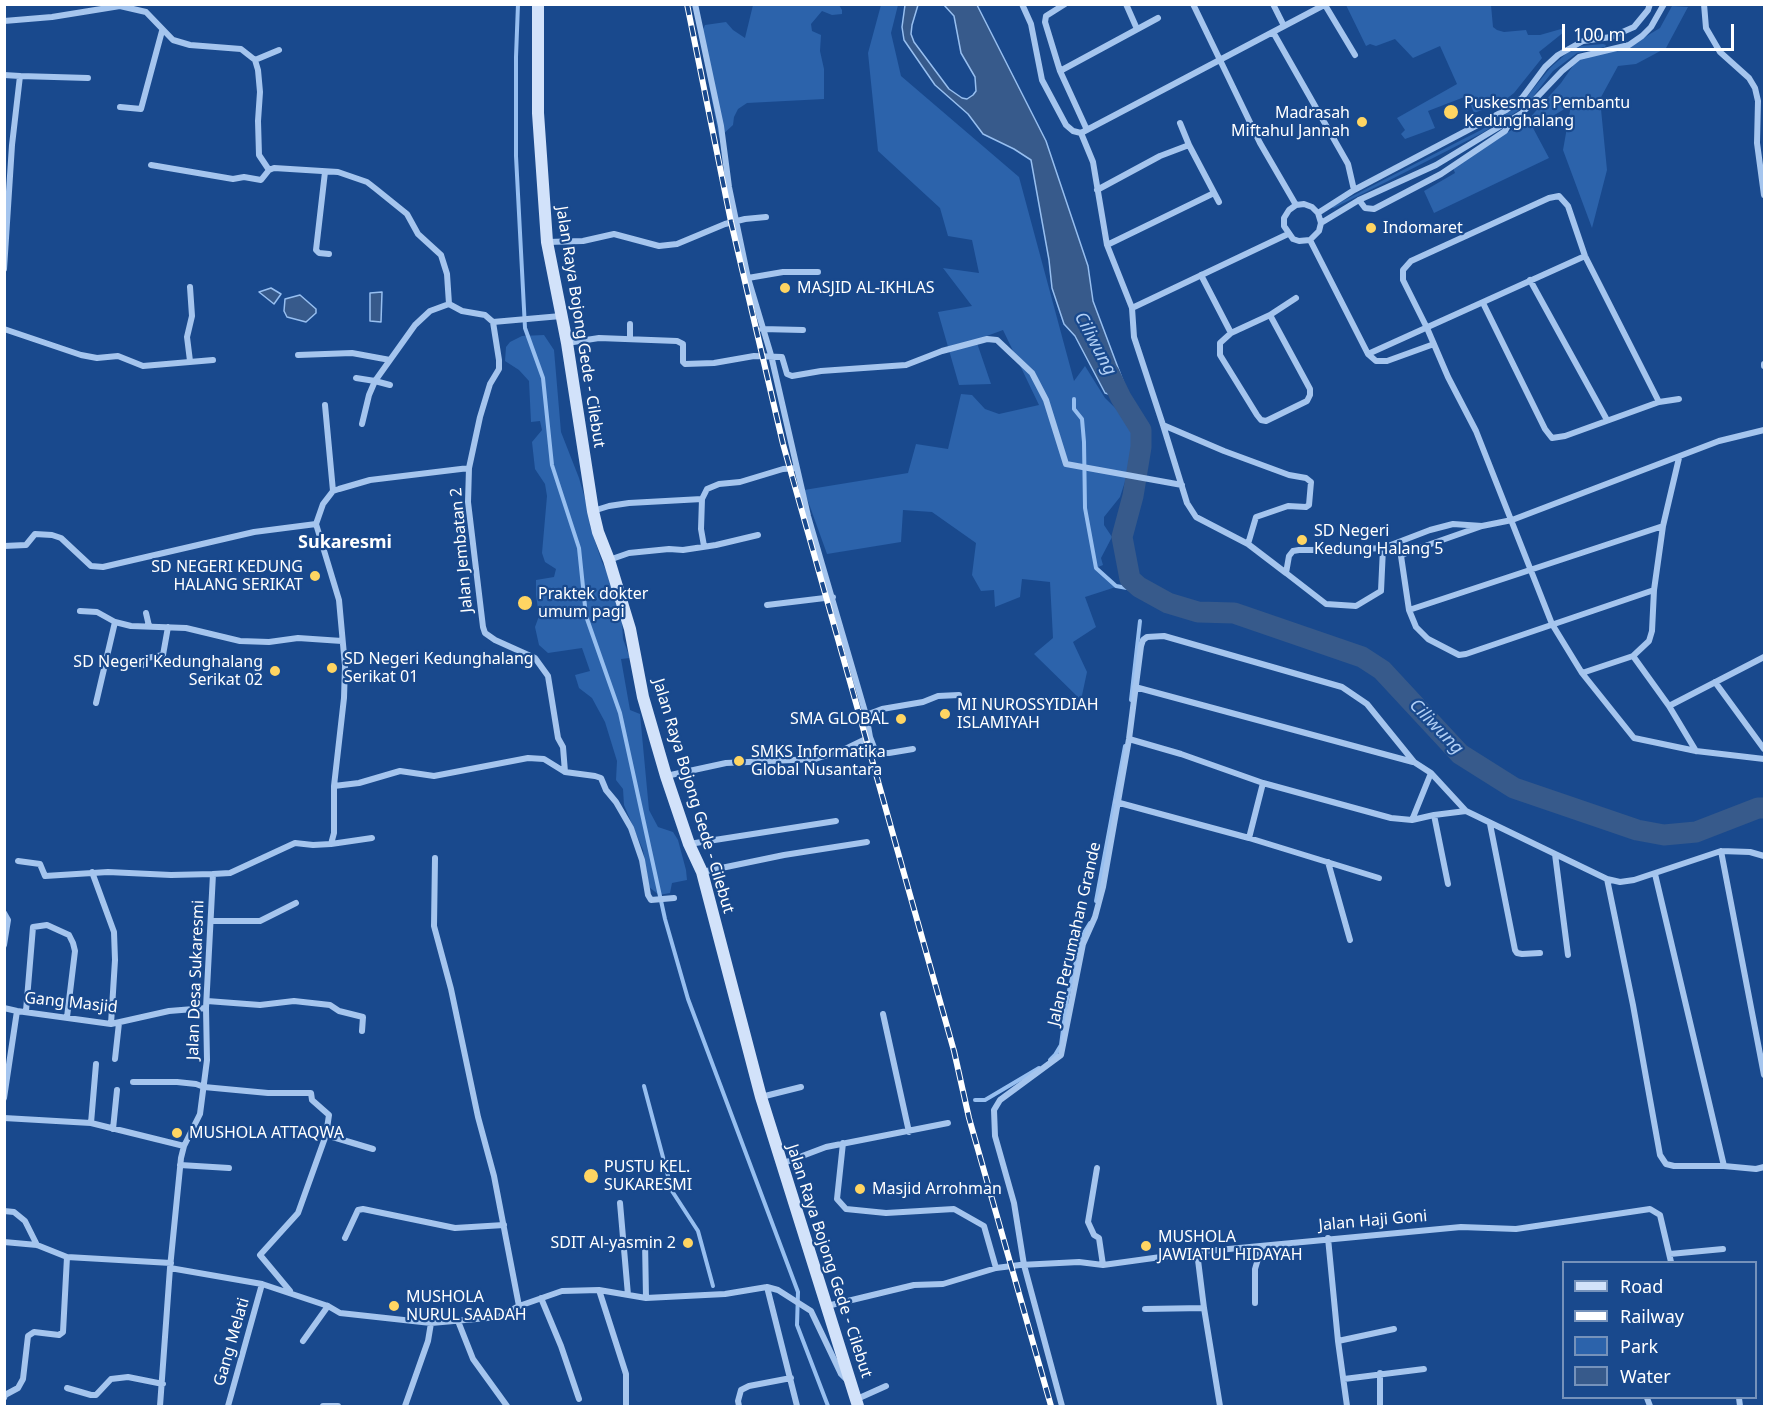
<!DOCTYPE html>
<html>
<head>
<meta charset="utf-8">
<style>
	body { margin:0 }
	#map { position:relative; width:1769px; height:1411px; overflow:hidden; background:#19498d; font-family:"Noto Sans",sans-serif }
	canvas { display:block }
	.frame { position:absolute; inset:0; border:6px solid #fff; pointer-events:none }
	.legend { position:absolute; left:1562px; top:1261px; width:195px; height:138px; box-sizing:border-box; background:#19498d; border:2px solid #7592bb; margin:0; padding:8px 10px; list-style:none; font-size:18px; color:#fff }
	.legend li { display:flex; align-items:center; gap:12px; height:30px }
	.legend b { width:30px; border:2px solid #7592bb }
	.scale { position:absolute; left:1562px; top:24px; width:172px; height:27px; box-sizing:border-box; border:3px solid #fff; border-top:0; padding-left:8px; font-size:18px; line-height:21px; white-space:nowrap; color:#fff; -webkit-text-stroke:4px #19498d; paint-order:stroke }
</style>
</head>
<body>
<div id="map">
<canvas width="1769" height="1411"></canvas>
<div class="frame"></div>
<ul class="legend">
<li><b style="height:8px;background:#d2e2fa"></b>Road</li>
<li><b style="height:8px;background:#fff"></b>Railway</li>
<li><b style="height:16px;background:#2c63ab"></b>Park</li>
<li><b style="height:16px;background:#375a8b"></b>Water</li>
</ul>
<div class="scale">100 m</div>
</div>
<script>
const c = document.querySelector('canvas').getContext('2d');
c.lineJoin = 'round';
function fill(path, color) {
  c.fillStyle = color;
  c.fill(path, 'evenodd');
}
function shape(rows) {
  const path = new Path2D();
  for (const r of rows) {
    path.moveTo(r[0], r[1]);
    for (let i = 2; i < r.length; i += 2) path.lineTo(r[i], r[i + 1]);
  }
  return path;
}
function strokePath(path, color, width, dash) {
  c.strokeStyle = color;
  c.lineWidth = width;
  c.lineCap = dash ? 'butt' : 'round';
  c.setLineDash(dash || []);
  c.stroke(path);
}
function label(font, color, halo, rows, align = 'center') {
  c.font = font + ' "Noto Sans",sans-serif';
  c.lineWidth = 4.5;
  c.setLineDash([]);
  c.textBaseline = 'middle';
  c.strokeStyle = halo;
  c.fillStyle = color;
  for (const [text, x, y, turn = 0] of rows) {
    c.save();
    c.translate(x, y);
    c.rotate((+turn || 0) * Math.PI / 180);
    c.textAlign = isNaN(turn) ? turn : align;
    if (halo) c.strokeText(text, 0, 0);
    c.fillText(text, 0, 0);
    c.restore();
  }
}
const green = shape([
	[753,5,839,5,842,10,842,14,832,15,822,11,811,24,812,31,821,35,820,51,824,69,824,99,747,103,738,109,734,117,733,125,719,138,700,36,705,25,726,22,733,30,745,38],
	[881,5,898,5,891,33,901,76,1019,177,1074,381,1085,366,1105,398,1138,430,1133,457,1120,497,1104,517,1104,525,1112,537,1101,558,1103,565,1096,568,1116,587,1085,597,1096,627,1073,642,1087,672,1081,700,1034,654,1053,638,1050,582,1022,579,1020,597,995,607,994,590,981,591,972,575,976,543,932,512,903,510,901,542,827,554,804,490,908,473,916,444,948,449,961,394,972,395,985,409,999,414,1039,405,1003,330,976,340,991,384,959,385,938,312,972,306,943,268,979,273,972,240,948,236,940,208,878,151,868,53],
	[1346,5,1491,5,1493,27,1497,30,1504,32,1526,30,1528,35,1540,35,1561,29,1564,32,1539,52,1542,58,1514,93,1501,103,1474,113,1467,96,1428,111,1435,128,1405,139,1401,134,1405,130,1397,118,1457,84,1440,46,1413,58,1395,39,1376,46,1370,44,1366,46],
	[1672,6,1688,7,1666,48,1636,64,1618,66,1600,99,1607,170,1592,228,1563,150,1571,105,1533,128,1549,158,1434,213,1424,191,1455,173,1453,168,1494,140,1526,122,1561,83,1579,57,1635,43,1660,28],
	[1603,44,1606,45,1605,47,1577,53,1553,71,1532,98,1526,101,1525,99,1550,68,1567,53,1581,46],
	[1519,105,1522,106,1521,108,1518,111,1482,133,1388,181,1334,208,1331,207,1481,130],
	[544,335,554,350,561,432,579,478,589,512,590,526,602,562,615,589,622,622,623,639,630,658,621,659,630,710,640,714,649,810,658,827,673,832,678,840,686,870,687,880,672,883,670,893,659,895,649,887,643,850,624,805,623,789,616,780,617,761,605,722,592,698,579,688,575,675,590,671,582,648,548,653,539,645,535,627,539,616,536,595,536,580,554,577,556,569,545,562,542,553,547,496,545,484,535,469,532,442,542,430,540,421,531,422,529,381,519,370,505,361,506,347,510,342,522,336]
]);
const water = shape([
	[905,5,918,5,912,25,911,34,914,42,949,89,962,98,967,99,973,95,976,91,975,77,961,53,954,16,944,5,977,5,1046,141,1088,266,1093,301,1126,389,1121,398,1105,393,1075,336,1064,324,1052,288,1049,260,1031,160,1014,149,983,134,968,114,935,85,904,40,902,27,905,5],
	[271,288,281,294,274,304,259,292,271,288],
	[382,292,381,322,370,321,370,293,382,292],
	[300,295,316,309,316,313,306,322,287,317,284,311,285,299,300,295]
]);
const stream = shape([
	[518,4,516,57,516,156,525,328,543,378,552,465,579,548,586,616,620,713,665,919,688,999,798,1292,797,1325,828,1406],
	[1074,399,1074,409,1082,419,1084,442,1085,508,1096,568,1116,586,1149,592],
	[1131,700,1140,621],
	[1096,901,1125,746],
	[1050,1060,1055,1055,1061,1045,1067,999,1082,936,1090,923],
	[644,1086,672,1191,698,1231,713,1286],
	[975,1100,985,1100,1039,1068]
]);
const river = shape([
	[1109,373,1121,398,1141,430,1141,447,1133,496,1122,537,1130,579,1139,587,1168,603,1198,612,1234,613,1362,657,1382,670,1460,754,1514,788,1637,830,1664,835,1696,832,1758,808,1764,808]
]);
const street = shape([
	[695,4,721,126,729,187,748,278,771,355,808,516,866,715],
	[1022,4,1031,24,1042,80,1066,125,1073,131,1081,133,1093,162,1107,245,1132,308,1134,337,1163,425,1187,503,1196,517,1248,544,1286,573,1289,556,1293,551,1299,550,1343,550,1383,548,1430,530,1453,524,1482,526],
	[1065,4,1046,16,1045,22,1060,71,1087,130],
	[1126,4,1137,29],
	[1193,4,1260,143,1296,205],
	[1273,4,1284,26],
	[1704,4,1706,28,1720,52,1749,78,1755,88,1758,101,1757,143,1764,195],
	[1325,5,1355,55],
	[4,21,52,17,120,6,146,12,173,40,190,45,241,49,255,60,258,70,260,92,258,121,259,155,269,170,274,168,338,172,367,182,376,189,407,214,418,234,441,255,447,274,449,304],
	[1273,32,1348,164,1354,190],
	[255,60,279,50],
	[1060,71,1158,18],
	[4,75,20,76,12,145,4,269],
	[20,76,88,78],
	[120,107,141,109,162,31],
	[1180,123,1189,145],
	[1081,133,1326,4],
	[151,165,233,179,244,177,261,180,269,170],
	[325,172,316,250,319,253,329,254],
	[1097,190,1160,156,1189,145,1219,202],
	[1359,200,1365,208,1374,209,1441,174,1505,131,1511,120],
	[1318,213,1354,190,1506,110,1522,98,1545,67,1558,55,1583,41,1611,37,1634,27,1648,10,1650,4],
	[1321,223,1318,213,1312,207,1304,204,1296,205,1289,210,1284,218,1284,226,1293,239,1299,241,1310,240,1319,231,1321,223,1359,200,1436,165,1522,113,1562,71,1579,57,1629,45,1642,36,1651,27,1664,4],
	[1310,240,1368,354,1376,361,1387,361,1434,344],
	[547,242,583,241,614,234,659,246,677,244,725,224,745,219,766,217],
	[1107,245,1214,193],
	[1201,275,1231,333,1220,343,1220,355,1257,415,1261,420,1266,421,1307,401,1310,395,1310,389,1270,315],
	[748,278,783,272,818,272],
	[1530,280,1607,420],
	[1483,303,1545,429,1552,438,1565,436,1659,402,1679,399],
	[1132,308,1288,234],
	[493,322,499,360,499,369,490,384,480,417,469,468,468,502,483,627,485,633,495,640,535,658,548,676,558,738,563,747,565,772],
	[630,324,630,338],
	[4,329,81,355,97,358,118,356,143,366,213,360],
	[762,329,803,330],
	[1231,333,1270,315,1296,298],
	[567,343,599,338,677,341,683,344,683,362,685,364,714,363,754,356,782,357,787,374,792,376,821,371,906,365,942,351,987,339,997,340,1032,373,1046,400,1066,464,1182,485],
	[1368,354,1585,256],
	[298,355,352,353,390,360],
	[190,361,187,337,192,316,190,287],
	[1764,364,1764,366],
	[356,378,375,381,390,385],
	[1659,402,1585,256,1568,206,1559,196,1549,198,1411,261,1403,270,1403,280,1427,328,1448,377,1476,431,1552,624,1582,673,1634,738,1696,751,1764,759],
	[325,405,333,491],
	[362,424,369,395,375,381,415,325,430,311,449,304,462,311,485,315,493,322,561,316],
	[1163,425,1224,451,1289,475,1306,478,1311,482,1309,505,1306,507,1288,506,1256,517,1248,544],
	[1679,458,1663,526,1654,590,1652,631,1649,641,1633,656,1669,706,1696,751],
	[702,499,701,529,704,546],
	[593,511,609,506,629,503,702,499,707,489,719,484,740,482,783,469,796,468],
	[316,524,323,504,333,491,339,489,370,480,469,468],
	[4,546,26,545,35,534,52,535,61,538,91,566,103,567,254,532,316,524],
	[609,560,629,553,669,549,683,550,716,545,758,535],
	[1286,573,1326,604,1356,606,1381,591,1383,548],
	[1654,590,1466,654,1459,655,1428,639,1416,627,1409,610,1401,556,1408,552,1482,526,1512,520,1719,441,1764,430],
	[767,605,833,597],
	[1409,610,1663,526],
	[80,611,97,612,115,622,131,626,186,628,240,641,269,642,298,638,342,641],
	[146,613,149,626],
	[143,665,147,658,163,655,168,627],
	[1582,673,1633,656],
	[1715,682,1764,749],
	[1135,687,1413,762],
	[96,703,115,622],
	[1669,706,1764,657],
	[1129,739,1181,754,1263,783,1391,818,1412,820,1434,815,1466,811],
	[913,749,889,753,881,753,875,750,870,737,866,715,882,709,923,702,938,696,959,695],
	[666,776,726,763,815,759,841,751,870,737],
	[334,786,359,783,400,771,434,776,528,758,544,759,565,772,595,776,601,778,606,790,616,802,631,828,642,860,648,895,651,900,674,898],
	[1116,802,1249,838,1263,783],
	[1434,815,1448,884],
	[1412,820,1431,773],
	[1490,824,1515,950,1517,953,1522,954,1540,953],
	[1249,838,1379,878],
	[331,844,372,838],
	[689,844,836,821],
	[1721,851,1764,1075],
	[1555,854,1568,955],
	[435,858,434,926,451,989,478,1117,494,1176,519,1306],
	[18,861,40,864,45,876,108,872,171,875,213,874],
	[1328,862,1350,940],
	[92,872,114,932,115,960,111,1024],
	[702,872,784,855,867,842],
	[1655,874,1724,1166],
	[1607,879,1633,1005,1660,1155,1666,1164,1674,1166,1724,1166,1756,1169,1764,1167],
	[4,913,8,920,4,945],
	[211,921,260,921,296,903],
	[207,1001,260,1005,294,1001,330,1005,339,1011,363,1017,362,1031],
	[4,1008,17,1011,111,1024,169,1011,206,1008],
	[26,1011,33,927,47,925,69,935,73,943,75,951,67,1017],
	[883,1014,909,1132],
	[115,1059,119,1023],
	[133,1082,177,1082,196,1084,204,1087,268,1093,311,1093,312,1100,329,1115,326,1135,298,1213,260,1255,290,1291],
	[761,1097,801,1087],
	[4,1098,17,1011],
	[4,1118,91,1123,184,1146],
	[91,1123,96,1064],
	[113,1129,117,1090],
	[326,1135,373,1149],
	[843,1143,837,1199,846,1209,886,1213,954,1209,984,1226,996,1268],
	[781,1164,826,1147,948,1123],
	[180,1165,229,1168],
	[1097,1168,1088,1222,1094,1235,1099,1238,1103,1265],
	[620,1203,628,1295],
	[4,1211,14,1212,25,1221,37,1245],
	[345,1238,358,1210,363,1209,455,1228,504,1225],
	[1328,1238,1338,1341,1347,1406],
	[645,1241,646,1298],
	[4,1242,37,1245,67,1257,171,1263],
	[1197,1252,1204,1308,1220,1406],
	[1670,1254,1723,1249],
	[170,1268,262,1284,328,1306,340,1313,431,1323,499,1317,519,1306,562,1291,599,1290,646,1298,725,1294,767,1287,778,1290,811,1311,841,1374,847,1380],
	[767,1287,797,1406],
	[599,1290,626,1374,626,1406],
	[541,1298,561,1346,579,1399],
	[1255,1303,1255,1269,1262,1246],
	[827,1306,914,1285,943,1284,996,1268,1020,1265,1079,1262,1103,1265,1197,1252,1461,1227,1516,1229,1650,1209,1660,1215,1671,1262],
	[1145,1309,1204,1308],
	[458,1321,473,1359,507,1406],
	[303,1341,328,1306],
	[1338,1341,1394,1329],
	[1380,1373,1380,1406],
	[1344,1379,1424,1369],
	[67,1388,91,1395,96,1395,111,1379,128,1377,163,1384],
	[4,1398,5,1395,18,1388,23,1379,28,1336,34,1332,59,1335,63,1332,67,1257],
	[1647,1398,1650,1406],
	[1739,1398,1740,1406],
	[857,1399,886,1386],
	[160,1406,170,1268,181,1158,184,1146,200,1114,207,1060,206,1008,213,874,230,873,295,843,313,845,331,844,334,833,334,786,344,698,345,666,339,600,316,524],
	[228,1406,262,1284],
	[323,1406,338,1406],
	[405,1406,428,1341,431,1323],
	[739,1406,738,1401,741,1390,749,1386,791,1378],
	[1062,1406,1024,1265,1014,1203,995,1136,994,1110,1000,1100,1061,1055,1083,944,1095,917,1103,887,1129,739,1141,646,1143,640,1147,637,1164,636,1342,687,1367,704,1414,762,1431,773,1466,811,1607,879,1620,882,1634,880,1721,851,1750,852,1764,856]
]);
const secondary = shape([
	[538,4,538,113,547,242,567,343,593,511,598,532,609,560,630,629,643,697,666,776,689,844,702,872,761,1097,858,1406]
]);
const rail = shape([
	[687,4,731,222,783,444,954,1051,969,1118,1051,1406]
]);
const markers = [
	[1451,112,8,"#ffd562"],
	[1362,122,6,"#ffd562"],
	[1371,228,6,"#ffd562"],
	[785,288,6,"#ffd562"],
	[1302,540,6,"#ffd562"],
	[315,576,6,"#ffd562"],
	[525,603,8,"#ffd562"],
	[332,668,6,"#ffd562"],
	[275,671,6,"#ffd562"],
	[945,714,6,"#ffd562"],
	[901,719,6,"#ffd562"],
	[739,761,6,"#ffd562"],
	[177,1133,6,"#ffd562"],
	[591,1176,8,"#ffd562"],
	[860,1189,6,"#ffd562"],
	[688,1243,6,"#ffd562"],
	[1146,1246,6,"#ffd562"],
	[394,1306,6,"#ffd562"]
];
const poiNames = [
	["Puskesmas Pembantu",1464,103],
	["Kedunghalang",1464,121],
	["Madrasah",1350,113,"right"],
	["Miftahul Jannah",1350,131,"right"],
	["Indomaret",1383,228],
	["MASJID AL-IKHLAS",797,288],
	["SD Negeri",1314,531],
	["Kedung Halang 5",1314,549],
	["SD NEGERI KEDUNG",303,567,"right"],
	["HALANG SERIKAT",303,585,"right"],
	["Praktek dokter",538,594],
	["umum pagi",538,612],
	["SD Negeri Kedunghalang",344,659],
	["Serikat 01",344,677],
	["SD Negeri Kedunghalang",263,662,"right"],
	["Serikat 02",263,680,"right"],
	["MI NUROSSYIDIAH",957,705],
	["ISLAMIYAH",957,723],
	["SMA GLOBAL",889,719,"right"],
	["SMKS Informatika",751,752],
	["Global Nusantara",751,770],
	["MUSHOLA ATTAQWA",189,1133],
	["PUSTU KEL.",604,1167],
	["SUKARESMI",604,1185],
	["Masjid Arrohman",872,1189],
	["MUSHOLA",1158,1237],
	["JAWIATUL HIDAYAH",1158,1255],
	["SDIT Al-yasmin 2",676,1243,"right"],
	["MUSHOLA",406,1297],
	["NURUL SAADAH",406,1315]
];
const streetNames = [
	["Jalan Raya Bojong Gede - Cilebut",580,327,81],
	["Jalan Jembatan 2",462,550,-95],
	["Jalan Raya Bojong Gede - Cilebut",693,796,73],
	["Jalan Perumahan Grande",1075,934,-77],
	["Jalan Desa Sukaresmi",196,980,-88],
	["Gang Masjid",71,1003,6],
	["Jalan Haji Goni",1373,1221,-5],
	["Jalan Raya Bojong Gede - Cilebut",829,1261,72],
	["Gang Melati",232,1342,-74]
];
const waterNames = [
	["Ciliwung",1095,344,62],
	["Ciliwung",1436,727,46]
];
const neighbourhoodNames = [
	["Sukaresmi",345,543]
];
fill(green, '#2c63ab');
fill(water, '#375a8b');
strokePath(water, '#97bff0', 1.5);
strokePath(stream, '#97bff0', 4);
strokePath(river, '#375a8b', 21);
strokePath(street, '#a5c5ee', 6);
strokePath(secondary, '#d2e2fa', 12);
strokePath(rail, '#fff', 6);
strokePath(rail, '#19498d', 4, [11]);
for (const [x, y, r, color] of markers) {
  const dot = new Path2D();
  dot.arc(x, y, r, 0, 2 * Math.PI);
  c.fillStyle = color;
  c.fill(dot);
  strokePath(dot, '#19498d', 2);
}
label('16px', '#fff', '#19498d', poiNames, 'left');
label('16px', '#fff', '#19498d', streetNames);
label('italic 18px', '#b1cff5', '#19498d', waterNames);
label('bold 18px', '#fff', '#19498d', neighbourhoodNames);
</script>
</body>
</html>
